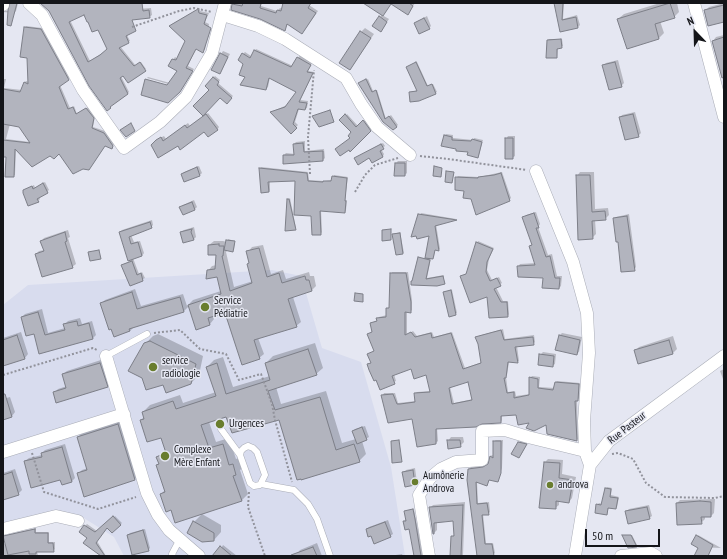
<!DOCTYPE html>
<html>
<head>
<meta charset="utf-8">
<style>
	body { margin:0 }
	#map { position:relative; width:727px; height:559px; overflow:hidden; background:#e5e7f2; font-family:"PT Sans Narrow",sans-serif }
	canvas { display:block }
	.frame { position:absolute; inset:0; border:4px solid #141519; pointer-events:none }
	.north { position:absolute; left:675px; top:12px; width:40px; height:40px; -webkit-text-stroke:3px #e5e7f2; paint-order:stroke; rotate:337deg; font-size:11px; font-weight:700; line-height:16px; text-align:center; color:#141519 }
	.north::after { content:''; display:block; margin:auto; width:14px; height:18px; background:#141519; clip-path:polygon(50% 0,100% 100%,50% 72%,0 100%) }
	.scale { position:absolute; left:585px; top:529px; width:75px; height:18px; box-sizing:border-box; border:2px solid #141519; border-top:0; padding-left:5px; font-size:12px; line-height:14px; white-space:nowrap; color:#141519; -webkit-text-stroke:3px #e5e7f2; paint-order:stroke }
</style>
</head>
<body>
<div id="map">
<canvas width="727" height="559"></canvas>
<div class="frame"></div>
<div class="north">N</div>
<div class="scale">50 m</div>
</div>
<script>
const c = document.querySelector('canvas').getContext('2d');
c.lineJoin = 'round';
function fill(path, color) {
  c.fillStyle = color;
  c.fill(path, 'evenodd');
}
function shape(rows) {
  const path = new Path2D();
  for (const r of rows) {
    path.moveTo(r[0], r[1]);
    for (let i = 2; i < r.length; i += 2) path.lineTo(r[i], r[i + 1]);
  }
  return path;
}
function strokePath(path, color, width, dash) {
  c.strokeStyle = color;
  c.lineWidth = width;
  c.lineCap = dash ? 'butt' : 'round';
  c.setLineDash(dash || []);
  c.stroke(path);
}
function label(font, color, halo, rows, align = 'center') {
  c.font = font + ' "PT Sans Narrow",sans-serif';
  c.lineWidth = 3;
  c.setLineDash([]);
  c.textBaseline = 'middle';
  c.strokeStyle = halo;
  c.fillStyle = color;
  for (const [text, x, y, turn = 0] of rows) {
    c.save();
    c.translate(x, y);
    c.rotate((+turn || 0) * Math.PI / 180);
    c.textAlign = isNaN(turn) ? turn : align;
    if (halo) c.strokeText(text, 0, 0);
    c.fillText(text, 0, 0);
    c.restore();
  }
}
const built = shape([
	[272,270,301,276,322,348,361,362,391,467,405,556,124,556,114,537,79,515,3,524,3,305,28,285]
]);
const shadow = shape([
	[11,3,18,3,16,11,14,13,3,12,3,11,9,11],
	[42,3,128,3,125,31,130,41,120,46,136,66,141,62,146,69,121,76,129,92,128,93,111,105,110,107,49,11],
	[84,14,99,29,108,49,90,61,70,20],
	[235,3,244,4,244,3,262,3,261,6,277,11,280,8,283,9,284,3,311,3,309,5,318,11,304,31,288,24,285,29,234,4],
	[364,3,415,3,410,11,391,3,382,15,389,19,383,28,380,17,382,14],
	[555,3,564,3,563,19,577,15,580,25,578,27,561,30],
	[660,3,677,3,679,12,674,17,660,21,664,33,659,38,618,19,624,14],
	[724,3,724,21,705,11,709,7],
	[151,8,152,15,149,17,138,9],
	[200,8,200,11,209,13,205,22,209,24,205,50,203,51,196,48,188,66,194,69,182,89,168,102,172,85,147,78,148,77,170,83,179,71,169,66,175,57,178,59,186,41,172,24],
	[427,16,431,26,429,28,415,23],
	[26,26,42,28,70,77,60,85,70,108,74,106,77,114,88,107,95,116,93,127,105,131,114,144,112,148,105,145,51,154,16,149,15,175,13,176,7,156,3,156,3,79,6,79,4,88,22,90,24,83,26,81,29,82,25,27],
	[10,124,20,126,30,142,6,139],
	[365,28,374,34,353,65,361,32],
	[724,35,724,82,713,41,716,37],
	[549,39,562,39,563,46,558,48,557,57,548,40],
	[256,49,293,66,300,55,312,63,308,71,314,72,300,100,308,101,307,108,305,109,299,109,295,122,298,125,291,132,271,112,287,105,297,92,270,77,268,87,266,89,247,77,243,54,245,52,251,56],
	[223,51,230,54,220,73,221,54],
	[618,60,624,83,621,86,603,66,606,63],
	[417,62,428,86,433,84,437,92,435,93,410,93,417,90,407,67],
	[215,76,220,80,218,83,233,96,227,102,206,86],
	[368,79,373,91,377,90,386,119,391,115,398,125,393,129,383,121,359,83],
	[635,112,641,133,638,136,620,118,622,115],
	[208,113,219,127,217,130,204,131,159,157,160,138,164,136,166,139,188,123,190,126],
	[347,114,358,126,365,120,372,129,350,150,352,133,341,120],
	[446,134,453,135,453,138,473,140,474,138,483,140,479,155,477,157,469,151,457,148,444,136],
	[508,136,515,136,515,156,512,158,506,139],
	[305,141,305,151,324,149,325,158,323,160,284,155,286,153,295,154,294,144,296,142],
	[383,143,385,146,381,149,384,154,383,156,372,161,370,157,355,158],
	[398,161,407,161,407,173,405,175,396,163],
	[199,166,202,173,200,175,182,174,184,172],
	[261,167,308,172,309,180,324,181,332,180,334,175,348,177,345,200,347,200,346,210,345,212,321,210,322,232,321,234,296,180,270,181,270,190,269,192,262,192,260,168],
	[502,172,511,198,509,200,472,198,456,178,458,176,479,177],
	[580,172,594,172,595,209,608,208,609,215,605,219,595,220,596,234,592,238,577,176],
	[45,182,49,190,39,197,40,199,38,201,24,190,34,185,35,188],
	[290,198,296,228,295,229,287,200],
	[194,200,197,207,195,209,181,207,183,205],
	[536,212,540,224,538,227,548,255,552,254,557,276,562,276,561,286,559,288,544,277,518,267,520,264,536,263,530,247,533,244,524,218,526,215],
	[421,213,456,219,436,224,440,249,439,250,435,249,434,257,431,258,427,278,444,275,444,283,413,281,419,258,426,258,431,235,413,235],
	[3,214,4,214,3,230],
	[629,214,636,267,634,270,619,241,614,219,616,217],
	[152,220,153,225,151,227,131,235,134,242,140,241,144,253,142,256,133,258,139,274,142,272,145,278,130,285,122,265,130,261,120,232,122,230],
	[194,227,196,237,194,239,181,232,184,230],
	[68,230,70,237,68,238,76,264,72,267,36,254,39,251,44,250,41,242,44,238],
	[400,232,404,253,403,253,393,234],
	[228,239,235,241,234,250,227,251,226,252,234,287,253,281,248,252,252,247,263,245,271,274,283,270,286,279,309,272,310,276,314,276,316,286,312,290,293,297,301,322,296,326,258,338,264,354,259,358,225,311,213,316,214,319,210,324,196,328,189,306,184,311,134,327,130,331,115,336,101,304,105,300,135,289,141,306,183,294,187,306,193,300,221,291,218,276,208,271,212,266,217,265,217,254,209,245,214,241,223,241,227,242],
	[478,241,494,248,489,259,487,270,492,280,499,277,502,283,496,287,503,301,508,301,509,314,508,316,488,296,461,276,468,273,477,243],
	[392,272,408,272,412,300,412,310,410,312,407,311,407,335,413,331,417,336,432,332,434,337,452,332,465,368,482,362,479,344,476,338,478,336,503,329,505,339,534,335,535,342,533,344,517,346,519,361,517,362,509,362,507,375,506,377,508,392,515,391,516,396,530,394,530,378,532,376,540,377,539,387,555,388,556,382,557,381,580,383,579,398,577,401,578,439,577,440,547,424,531,422,517,414,502,415,502,420,501,422,437,428,438,441,436,443,413,418,383,395,384,393,395,393,398,403,416,401,415,394,417,392,431,391,426,374,411,368,394,374,396,381,380,388,368,365,372,362,368,354,375,351,368,334,373,332,371,323,378,320,379,317,387,315,387,309,390,307,391,274],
	[468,381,473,399,454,403,450,387],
	[452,290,457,313,450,316,444,292],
	[42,309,48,333,65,328,64,325,68,321,80,318,82,324,92,321,96,335,93,338,40,353,34,333,22,317,25,314],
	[21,332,28,354,25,358,4,365,3,338],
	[562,333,582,337,579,352,576,354,560,335],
	[158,334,203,356,199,375,191,383,145,344,153,336],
	[673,336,677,349,673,353,639,363,635,351,639,347],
	[315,343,323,368,316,374,276,387,281,404,326,391,342,443,356,439,353,431,355,429,365,426,369,437,362,441,366,454,359,461,302,479,280,418,227,416,209,422,216,442,229,438,236,459,239,458,243,468,240,470,248,494,241,501,171,509,161,494,165,490,157,465,159,463,157,457,166,449,161,436,141,420,144,417,143,412,150,405,180,395,183,403,216,392,207,367,214,360,223,357,233,387,270,376,266,363,273,356],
	[543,352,556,354,555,364,552,366,540,355],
	[104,359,111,383,107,386,54,393,58,389,67,386,63,374,67,371],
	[724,369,724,378,723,379,720,371],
	[10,397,15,412,12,416,3,419,3,399],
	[122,420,139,476,135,479,85,496,78,474,82,470,88,468,78,437,82,433],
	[451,437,463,437,464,442,460,446,448,441],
	[496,440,503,440,502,468,498,481,490,479,487,485,477,482,478,503,489,502,490,512,488,514,483,514,486,543,493,543,495,553,493,555,478,556,469,469,471,467,488,465,490,457,492,455,494,456,494,441],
	[521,440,528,442,521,455,519,442],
	[65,444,75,478,72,481,61,479,25,461,29,458,42,455,42,453,45,450],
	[548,459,563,460,562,474,576,477,572,498,569,502,559,500,559,505,555,508,545,462],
	[415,468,417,482,415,484,404,473,406,470],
	[15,469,22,490,18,494,3,499,3,473],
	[607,487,612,488,611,495,619,497,617,507,616,508,609,507,607,514,597,505,599,503,602,504,606,488],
	[715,499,714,513,711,516,705,516,705,519,701,523,677,503,680,500],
	[465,502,463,555,462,556,451,556,452,537,455,534,454,520,437,522,437,530,434,533,430,508,433,505],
	[649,505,652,516,649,518,626,512,629,509],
	[414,509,423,555,422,556,415,556,410,528,404,521,406,519,405,512],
	[202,514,221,525,221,532,214,540,194,522],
	[115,516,122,523,112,532,108,526,97,541,106,556,103,556,88,538,85,526,87,524,97,531],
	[388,520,393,534,390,536,372,534,367,529,369,527],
	[36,528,36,532,49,532,49,542,55,542,55,549,53,551,37,551,38,556,3,556,3,544,6,543,5,537,6,535],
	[145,529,150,548,148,550,128,535,130,533],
	[623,535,632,535,637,545,636,546],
	[698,535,721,548,698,547,692,544],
	[317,543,322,556,297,556,297,554,300,550],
	[223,545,237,556,217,556],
	[402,554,403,556,389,556]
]);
const building = shape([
	[10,3,17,3,11,26,7,25,8,10,10,3],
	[40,3,142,3,143,11,149,10,150,18,132,20,136,31,126,36,129,43,119,48,134,66,140,62,146,71,128,83,123,76,120,78,128,94,110,107,111,108,107,111,89,86,49,11,40,3],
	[84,15,87,22,88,22,92,32,98,30,107,49,100,55,88,62,69,22,84,15],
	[243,3,261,3,260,8,276,13,277,10,281,11,283,3,311,3,308,8,316,13,302,34,287,24,285,31,260,19,231,10,232,4,242,6,243,3],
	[363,3,409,3,413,6,408,15,391,4,383,16,363,3],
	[554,3,563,3,562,20,576,17,578,28,560,32,554,3],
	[670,3,675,18,655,24,659,39,627,49,617,19,670,3],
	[724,5,724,22,708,26,704,10,724,5],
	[198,9,199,13,207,15,204,24,211,28,203,53,196,49,186,68,193,71,180,92,168,103,141,95,145,79,167,85,177,71,168,66,172,59,176,60,185,41,169,26,198,9],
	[379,16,387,22,381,32,372,26,379,16],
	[424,18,430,29,419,34,414,23,424,18],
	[24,27,41,29,69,80,59,87,68,109,73,107,76,114,86,108,94,118,92,128,104,133,113,146,112,149,105,146,89,170,83,169,73,174,59,154,54,159,50,156,32,167,15,149,14,177,5,177,6,157,3,157,3,140,30,143,19,127,3,124,3,89,20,92,24,82,28,84,27,58,20,57,24,27],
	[360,31,371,38,350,70,339,63,360,31],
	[724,37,724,77,722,78,712,41,724,37],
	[561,39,562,48,557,49,557,58,546,58,547,40,561,39],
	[254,50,291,67,297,57,311,65,307,72,313,73,299,102,307,103,305,110,298,109,293,124,297,128,291,134,270,112,285,107,296,92,269,78,266,90,240,85,245,77,239,75,243,64,238,60,242,53,250,58,254,50],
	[220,53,228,57,220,74,211,70,220,53],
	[416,62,427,86,432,84,436,94,419,101,410,102,409,92,417,91,406,67,416,62],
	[615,62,622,87,609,90,602,65,615,62],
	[213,77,219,82,217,85,232,98,227,104,220,98,203,116,193,106,209,90,205,86,213,77],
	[366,79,372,92,376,90,385,119,389,116,397,127,393,130,383,122,358,83,366,79],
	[330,110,334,122,319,127,312,116,330,110],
	[206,114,218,130,208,137,204,132,180,150,178,146,158,158,151,145,156,140,161,137,163,141,185,125,187,128,206,114],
	[345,114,356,127,363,120,371,131,350,152,349,150,340,156,335,149,350,138,348,136,351,132,339,120,345,114],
	[633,114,639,137,625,140,619,117,633,114],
	[131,123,135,131,126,137,120,130,131,123],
	[444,135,452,137,452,140,471,141,472,139,482,142,478,158,467,155,468,152,456,151,456,149,441,146,444,135],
	[505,138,513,138,513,159,505,159,505,138],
	[303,143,304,152,323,151,323,161,283,164,283,155,294,155,293,144,303,143],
	[381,144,384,149,380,151,383,157,372,163,369,158,358,165,354,158,381,144],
	[395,163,405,163,405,176,394,176,395,163],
	[434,166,442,168,441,177,433,176,434,166],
	[197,167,200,176,184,182,181,174,197,167],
	[259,168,307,173,308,181,323,182,323,181,331,181,332,176,347,178,345,201,346,201,345,213,320,211,321,235,312,235,311,216,294,215,295,181,268,182,269,192,261,193,259,168],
	[446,171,454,172,452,183,445,182,446,171],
	[501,173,510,201,476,215,471,199,463,198,464,191,455,190,455,177,478,178,478,177,494,175,501,173],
	[576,175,590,175,592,212,605,211,606,220,592,221,593,239,578,240,576,175],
	[43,183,48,193,37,199,39,202,28,206,23,193,23,190,32,186,33,189,43,183],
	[287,199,289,199,296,230,285,231,287,199],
	[192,202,195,210,183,215,179,207,192,202],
	[534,213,539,228,536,228,546,257,550,256,555,278,560,278,559,289,542,288,543,278,518,277,517,266,535,265,529,246,532,245,522,217,534,213],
	[418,214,457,220,435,226,439,251,435,250,433,259,425,258,429,236,417,239,416,236,411,237,418,214],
	[627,216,635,271,621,272,618,242,616,242,613,218,627,216],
	[150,222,152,228,129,237,131,244,138,242,142,256,128,261,119,232,150,222],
	[192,229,191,232,194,240,183,243,180,232,192,229],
	[391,229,391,240,382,241,382,230,391,229],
	[65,232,67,241,65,242,73,268,42,277,35,254,44,251,40,241,65,232],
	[400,233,403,254,396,255,392,234,400,233],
	[226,240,235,241,233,252,224,250,226,240],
	[476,242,493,249,487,262,486,272,490,281,497,278,501,286,494,289,501,302,507,302,508,317,489,318,487,297,470,303,460,276,466,274,476,242],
	[219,244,219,246,224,246,223,256,222,256,230,291,252,283,247,264,249,263,246,251,259,248,267,277,279,273,282,283,305,276,306,280,309,280,312,291,288,299,297,327,254,340,260,359,242,365,225,313,208,318,210,325,196,330,188,305,221,294,217,277,206,279,207,270,215,269,216,255,208,255,208,245,219,244],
	[99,250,101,259,90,261,88,252,99,250],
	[418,257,430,260,426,279,443,276,445,284,437,286,411,285,411,281,412,281,418,257],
	[132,261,137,275,141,273,143,281,130,286,121,265,132,261],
	[390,273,406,273,411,302,411,313,405,312,405,335,411,332,415,337,431,333,432,338,451,333,463,369,481,363,478,344,475,337,501,330,504,340,533,337,534,345,515,347,518,363,508,362,506,378,504,378,507,393,514,392,514,398,529,395,529,377,538,379,538,388,553,390,555,382,579,384,578,401,575,401,577,441,547,434,546,425,534,431,526,428,529,423,518,425,516,415,501,416,501,423,482,424,476,427,436,429,436,444,417,447,412,419,388,423,381,395,393,394,397,404,400,404,415,402,414,393,430,392,426,375,414,379,411,369,392,376,395,384,380,390,376,380,374,381,369,370,367,364,371,363,367,354,374,351,367,334,372,332,370,323,377,321,376,318,386,317,386,308,389,308,390,273],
	[468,382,472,400,452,404,449,388,468,382],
	[451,290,456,315,449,317,443,292,451,290],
	[132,292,137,309,180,297,184,312,129,329,130,331,114,337,111,329,109,330,100,303,132,292],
	[355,293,363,294,363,302,354,301,355,293],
	[38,312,45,335,65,330,63,324,77,321,78,326,89,323,93,339,39,354,34,334,26,336,21,317,38,312],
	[17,335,25,359,3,366,3,340,17,335],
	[559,335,580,340,577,355,555,350,559,335],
	[669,340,673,354,638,364,634,350,669,340],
	[150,341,196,364,191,384,166,393,163,385,146,390,142,378,128,371,144,343,150,341],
	[308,349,317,375,268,391,275,410,320,397,336,450,354,444,360,462,301,480,301,479,297,480,279,420,232,433,226,417,201,425,209,448,223,444,229,465,233,464,236,475,233,476,242,501,175,523,171,510,166,512,160,494,165,492,156,465,159,464,156,457,166,453,161,438,147,442,140,420,144,419,142,412,173,401,176,409,216,396,206,367,217,363,226,394,270,380,265,363,308,349],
	[539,354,554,356,553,367,538,365,539,354],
	[100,363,108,387,56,403,53,392,66,388,62,374,100,363],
	[3,394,5,394,12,417,3,420,3,394],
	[118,424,135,480,84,497,77,473,87,470,77,437,118,424],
	[362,427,367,440,357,444,352,431,362,427],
	[399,440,402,462,392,463,391,441,399,440],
	[447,440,460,440,461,447,448,449,447,440],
	[493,441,501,441,501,473,498,482,489,480,487,486,476,482,477,504,487,503,489,515,482,515,485,544,492,544,494,556,477,556,467,480,468,469,483,467,488,464,490,456,493,458,493,441],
	[518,442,527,444,519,458,511,454,518,442],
	[62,447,72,482,62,485,60,480,31,488,24,461,42,457,41,453,62,447],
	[544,462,560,463,559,478,573,480,569,503,556,501,556,509,539,508,544,462],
	[413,470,415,485,405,487,402,472,413,470],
	[12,472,19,495,3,500,3,475,12,472],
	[605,488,611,489,610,497,618,498,616,509,608,508,607,515,595,513,596,504,601,505,605,488],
	[700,501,711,502,711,517,701,517,702,524,677,525,676,503,700,501],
	[463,505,461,556,450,556,451,536,454,536,453,521,434,523,434,534,433,534,429,507,463,505],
	[647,507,650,519,628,524,625,511,647,507],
	[413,509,415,519,421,556,414,556,409,529,405,530,403,521,406,521,404,511,413,509],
	[113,516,121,525,112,533,107,528,96,543,105,556,101,556,83,543,87,538,79,532,84,525,95,532,113,516],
	[193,521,214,533,214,541,202,542,187,533,193,521],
	[385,522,391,537,374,544,371,536,368,537,366,529,385,522],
	[35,529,35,533,48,533,48,543,53,543,54,552,36,552,36,554,29,554,29,551,8,555,3,536,35,529],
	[143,530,149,551,132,555,127,535,143,530],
	[622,535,631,535,637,547,628,548,622,535],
	[696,535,713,545,708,556,694,556,698,548,691,544,696,535],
	[220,546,232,556,212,556,220,546],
	[313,547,317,556,291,556,291,555,313,547]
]);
const path = shape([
	[132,27,179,11,194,8,212,12],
	[420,156,448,159,527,170],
	[310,174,308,137,314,70],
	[355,192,365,175,375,165,398,158],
	[154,333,180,330,200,349,226,354,239,380,261,374,272,404,275,420,292,482],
	[3,375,93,348,97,350],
	[32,453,44,492,98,509,136,497],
	[612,454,618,453,633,459,646,483,665,497,715,498,724,496],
	[249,492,248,507,265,556]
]);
const lane = shape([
	[106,356,147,334],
	[221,429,240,455],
	[248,446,253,448,257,452,265,475,260,485,254,486,250,483,240,455,241,451,244,448,248,446],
	[261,484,294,490,308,504,317,519,330,556],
	[173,556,172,554,180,539]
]);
const street = shape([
	[29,3,42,15,83,90,124,148,160,122,186,97,212,53,225,3],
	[694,3,724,117],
	[3,5,3,3],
	[223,15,258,26,285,39,346,78,361,104,377,127,410,155],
	[536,171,573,262,587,313,589,353,584,421,585,451,590,465],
	[106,356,147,493,158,515,169,530,199,556],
	[3,452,124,414],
	[3,529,56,516,78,521],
	[429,556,419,495,430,478,441,469,456,462,482,460,482,431,505,430,528,437,585,451],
	[575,556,590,465,609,441,724,356],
	[621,556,651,553,656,556]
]);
const markers = [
	[205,307,5,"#697d2e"],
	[153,367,5,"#697d2e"],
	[220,424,5,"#697d2e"],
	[165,456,5,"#697d2e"],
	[415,482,4,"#697d2e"],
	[550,485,4,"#697d2e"]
];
const poiNames = [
	["Service",214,301],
	["Pédiatrie",214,314],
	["service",162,361],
	["radiologie",162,374],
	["Urgences",229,424],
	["Complexe",174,450],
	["Mère Enfant",174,463],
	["Aumônerie",423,476],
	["Androva",423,489],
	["androva",558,485]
];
const streetNames = [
	["Rue Pasteur",627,428,-38]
];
fill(built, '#d8dcee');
fill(shadow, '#0003');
fill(building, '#b2b4be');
strokePath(building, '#7d7f88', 1);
strokePath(lane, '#aaadb7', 7);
strokePath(street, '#aaadb7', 13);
strokePath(path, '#91929b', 2, [2, 2]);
strokePath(lane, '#fff', 6);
strokePath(street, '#fff', 12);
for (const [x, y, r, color] of markers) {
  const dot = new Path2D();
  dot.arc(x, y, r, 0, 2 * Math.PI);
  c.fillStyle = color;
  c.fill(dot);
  strokePath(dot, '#e5e7f2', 1.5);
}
label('11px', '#141519', '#e5e7f2', poiNames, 'left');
label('11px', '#141519', '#e5e7f2', streetNames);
</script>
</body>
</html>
